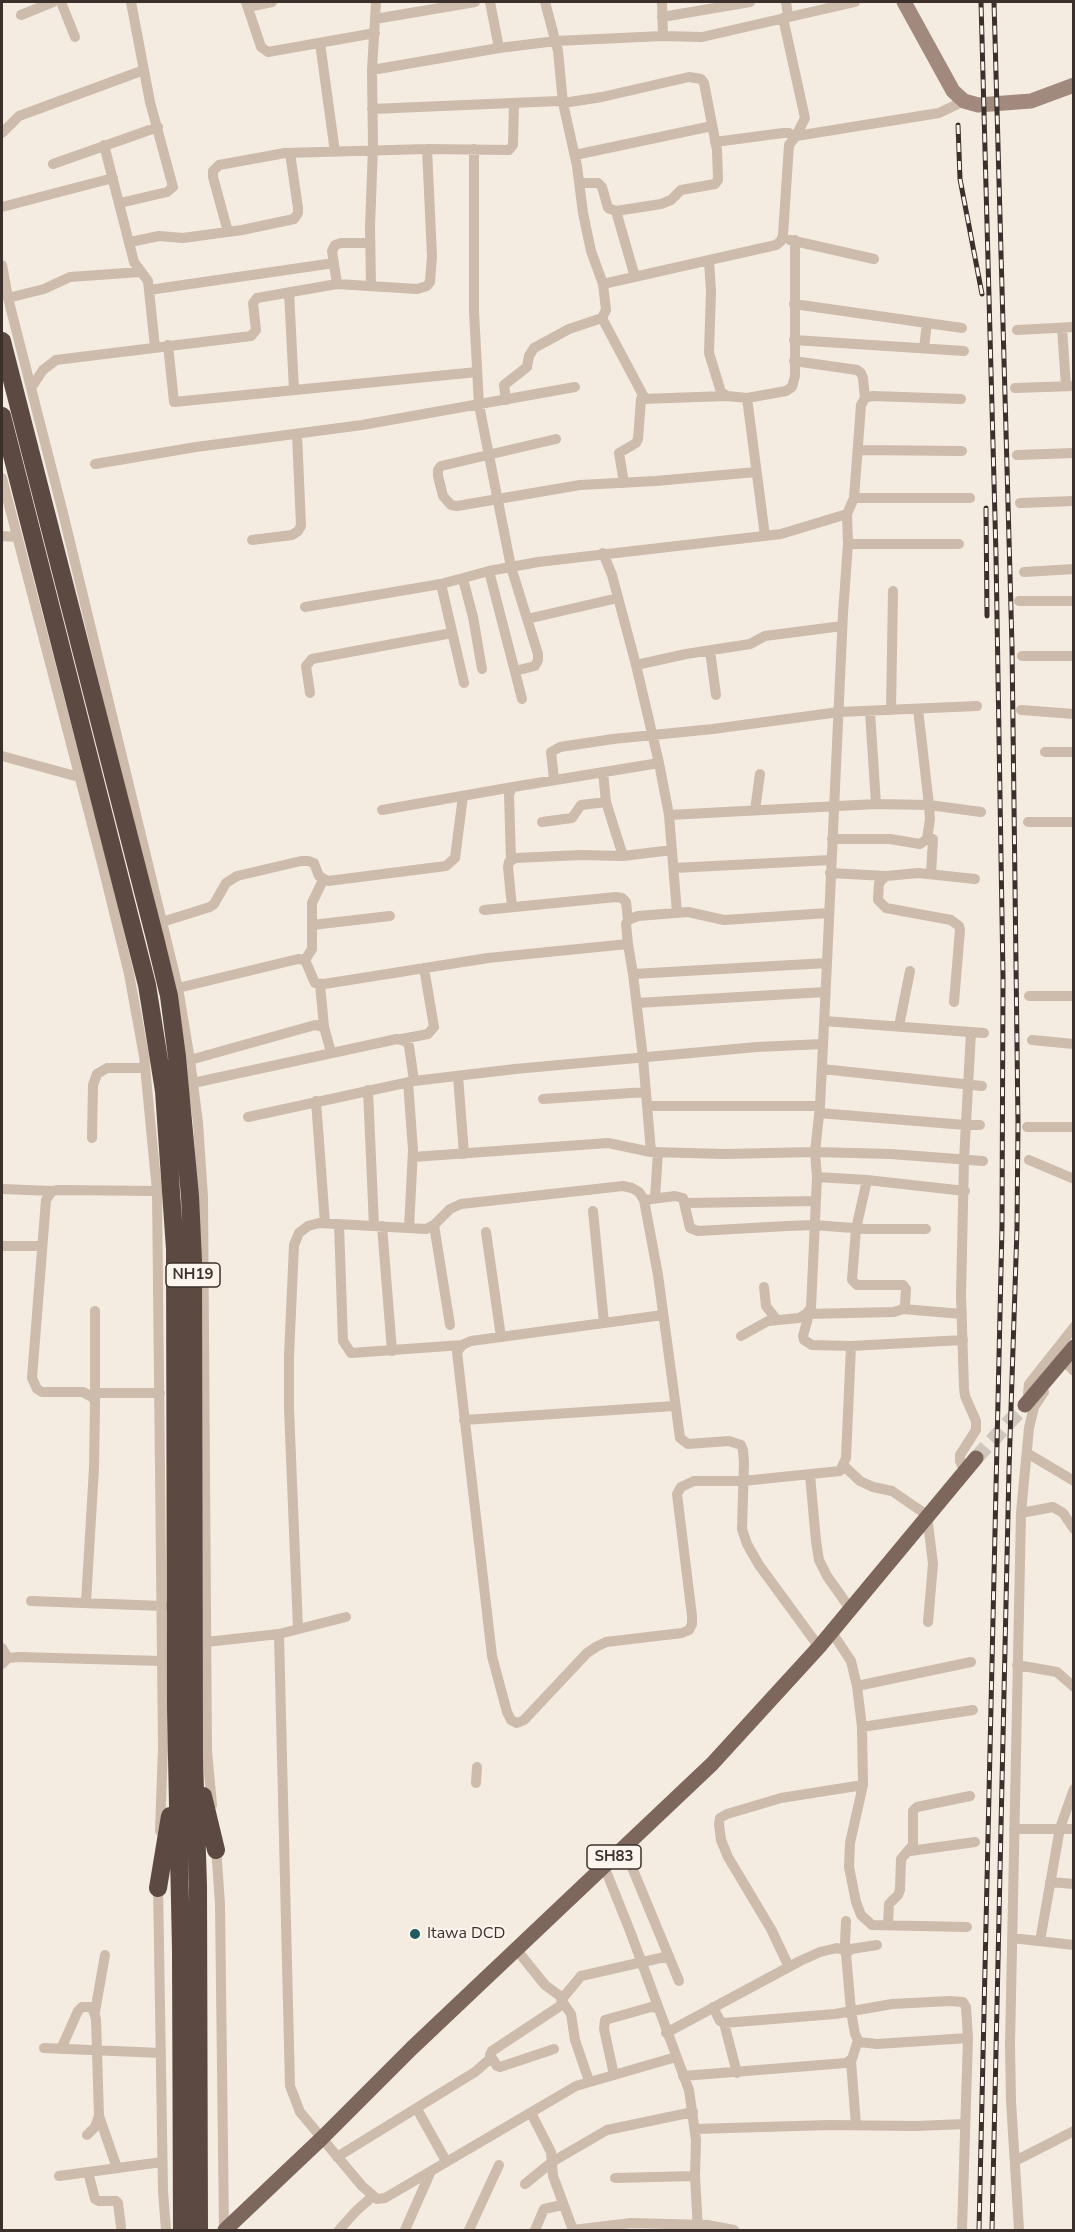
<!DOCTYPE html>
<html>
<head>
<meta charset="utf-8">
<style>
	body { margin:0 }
	#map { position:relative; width:1075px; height:2232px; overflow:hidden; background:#f4ebe1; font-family:"Nunito Sans",sans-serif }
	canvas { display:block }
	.frame { position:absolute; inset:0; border:3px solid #3b302b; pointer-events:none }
</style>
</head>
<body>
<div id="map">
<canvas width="1075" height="2232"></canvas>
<div class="frame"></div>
</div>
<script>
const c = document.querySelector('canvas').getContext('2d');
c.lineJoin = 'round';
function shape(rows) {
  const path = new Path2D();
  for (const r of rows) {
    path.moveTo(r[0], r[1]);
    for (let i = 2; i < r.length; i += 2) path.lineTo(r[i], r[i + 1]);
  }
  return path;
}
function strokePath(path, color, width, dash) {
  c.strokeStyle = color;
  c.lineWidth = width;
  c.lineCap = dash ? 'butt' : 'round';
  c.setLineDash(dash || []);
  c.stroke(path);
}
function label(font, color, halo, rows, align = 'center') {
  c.font = font + ' "Nunito Sans",sans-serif';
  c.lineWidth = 4.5;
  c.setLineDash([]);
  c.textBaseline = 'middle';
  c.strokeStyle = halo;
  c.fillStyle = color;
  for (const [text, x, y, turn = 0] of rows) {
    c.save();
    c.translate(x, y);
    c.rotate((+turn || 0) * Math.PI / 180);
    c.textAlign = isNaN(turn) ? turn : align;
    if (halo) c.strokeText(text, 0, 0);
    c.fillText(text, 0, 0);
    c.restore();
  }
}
const primaryTunnel = shape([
	[976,1458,1025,1405]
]);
const street = shape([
	[61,2,75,37],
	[246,2,261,47,268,52,375,33],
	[490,2,499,48],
	[662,2,663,36],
	[786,2,788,15,783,18,805,118,796,136],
	[248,7,272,2],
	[21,15,53,2],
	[662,17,750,2],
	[375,19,475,2],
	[320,43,335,152],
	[372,70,499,48,556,41,663,36,702,37,855,2],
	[372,109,559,101,563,103,602,97,689,77,701,79,704,83,717,150,718,180,715,184,681,190,671,200,661,204,616,211,608,208,602,187,598,183,579,183],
	[2,133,19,116,144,70],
	[715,142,783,133,789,133,794,137],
	[104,145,134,262,148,281,155,347],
	[474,149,474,312,479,405,511,567,538,654,538,660,535,666,515,671],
	[575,155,712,126],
	[53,164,158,127],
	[120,203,167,192,173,187,150,102,131,2],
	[2,207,113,178],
	[616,211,635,277],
	[228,232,213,177,213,171,219,165,285,153,427,149,509,150,513,145,514,103],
	[790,240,874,259],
	[130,242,159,236,183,238,242,230,294,219,298,213,298,208,290,153],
	[709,261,711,291,709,353,721,392,727,396,747,398,786,391,792,387,795,376,795,240],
	[2,265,8,298,63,513,178,988,190,1060,198,1123,203,1197,207,1751,212,1805],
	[337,284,332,251,335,245,341,243,370,243],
	[603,284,776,245,781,241,783,235,789,145,796,136,939,113,964,101],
	[371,286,370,227,373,147,372,70,376,2],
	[149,290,334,263],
	[289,292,294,390],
	[8,298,44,289,70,277,140,272],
	[794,304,962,328],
	[602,318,644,397],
	[1062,328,1066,386],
	[1017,330,1074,327],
	[794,340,964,351],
	[168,345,174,402,477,372],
	[924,348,927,323],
	[794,361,857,370,861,373,863,378,865,398],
	[31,388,43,370,56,360,251,336,256,330,253,303,257,298,337,284,417,289,427,286,430,282,432,256,427,149],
	[1015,388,1074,386],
	[747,398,765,536],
	[506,400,504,385,527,367,529,356,534,348,569,329,602,318,606,310,603,284,591,251,583,213,577,166,563,103,558,51,545,2],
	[556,439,441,466,438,470,438,476,443,496,451,505,457,506,580,485,656,481,756,472],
	[858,450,962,451],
	[1017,455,1074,453],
	[95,464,196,447,362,425,575,387],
	[2,478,103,867,129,974,144,1056,157,1191,163,1748,160,1831],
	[624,483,619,453,636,443,638,439,641,399,727,396],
	[854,498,970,498],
	[1020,503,1074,501],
	[2,536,17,537],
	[252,540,292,535,298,531,301,526,297,434],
	[848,544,959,544],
	[603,553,612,575,636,665,659,763,669,815,677,913],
	[489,571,522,699],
	[1024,572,1074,569],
	[463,579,473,617,482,669],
	[441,584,464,683],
	[1019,601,1074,601],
	[305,607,441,584,489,571,538,562,781,534,847,514],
	[527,619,618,598],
	[710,651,716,695],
	[1022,656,1074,656],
	[636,665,686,654,750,644,765,636,842,626],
	[310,693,306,666,312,659,452,633],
	[891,710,893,591],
	[1021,710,1074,714],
	[870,712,876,804],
	[1045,752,1074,752],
	[2,756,79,777],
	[603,772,606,802,623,856],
	[554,779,551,752,560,747,613,739,713,729,839,712,977,706],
	[382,810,513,787],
	[755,810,760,774],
	[669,815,876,804,929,805,981,812],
	[542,822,572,818,581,805,606,802],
	[1028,822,1074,822],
	[832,839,890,839,920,844,927,839,930,819,929,805,918,709],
	[511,860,509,794,513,787,659,763],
	[674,868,831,860],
	[830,873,886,876],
	[931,874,933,839],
	[512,907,508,867,509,862,515,858,581,855,623,856,672,850],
	[484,910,616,897,622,898,626,902,628,920],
	[162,922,210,907,214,904,226,883,237,876,301,861,308,861,314,863,319,876,328,881,446,866,455,858,463,796],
	[312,925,390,916],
	[305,960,312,949,312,903,323,880],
	[633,974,827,963],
	[320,984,324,1027],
	[178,988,298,959,305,960,315,983,324,984,488,958,628,944],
	[1029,996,1074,996],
	[954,1002,960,930,959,926,951,920,886,908,878,900,879,883,886,876,918,873,975,879],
	[637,1003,825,992],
	[824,1021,984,1033],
	[899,1026,910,971],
	[402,1039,428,1034,434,1027,424,968],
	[1032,1040,1074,1044],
	[190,1060,315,1025,324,1027,331,1052],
	[822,1069,982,1086],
	[458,1076,464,1154],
	[408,1082,413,1150,409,1228],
	[193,1083,397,1039,406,1041,409,1046,414,1081],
	[368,1090,374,1226],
	[543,1099,646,1092],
	[316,1101,325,1223],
	[647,1106,820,1106],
	[819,1113,965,1125,980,1125],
	[248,1117,414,1081,515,1069,757,1047,823,1044],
	[1027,1127,1074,1127],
	[92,1138,93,1085,97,1074,107,1068,145,1068],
	[651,1152,643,1058,633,974,628,944,626,924,628,920,638,916,688,912,724,920,828,913],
	[413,1157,608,1143,651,1152,725,1154,815,1152,891,1154,983,1161],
	[1029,1160,1074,1179],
	[817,1177,867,1180,965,1191],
	[2,1189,52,1191],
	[655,1198,658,1152],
	[644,1200,675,1196,683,1198,690,1228,698,1231,787,1226,814,1225,866,1229,926,1229],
	[686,1203,816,1201],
	[593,1211,604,1323],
	[339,1224,343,1341,351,1353,462,1345],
	[434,1225,450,1325],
	[382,1226,392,1351],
	[486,1232,501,1337],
	[2,1246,42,1246],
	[764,1287,766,1306,776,1319],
	[903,1309,962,1314],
	[95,1311,95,1403],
	[806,1314,894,1312,903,1309,905,1305,906,1289,903,1285,857,1285,852,1280,856,1229,867,1180],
	[809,1314,803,1336,804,1340,812,1345,851,1346,963,1340],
	[663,1315,471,1341,462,1345,457,1352,492,1656,507,1712,511,1720,517,1723,524,1720,587,1653,596,1647,606,1642,682,1633,689,1630,692,1624,692,1616,677,1494,681,1487,694,1481,743,1481,840,1471,846,1458,851,1346],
	[741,1336,768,1321,799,1318,806,1314,811,1308,817,1177,815,1152,820,1106,827,963,843,613,848,544,847,514,854,498,861,405,865,398,872,396,961,399],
	[1066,1363,1074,1371],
	[95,1393,160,1393],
	[1030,1399,1028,1393,1029,1384,1074,1327],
	[464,1420,674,1406],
	[1027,1453,1074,1481],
	[844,1466,860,1481,873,1487,892,1491,927,1515,933,1564,928,1622],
	[965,1472,960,1461,960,1455,976,1430,976,1421,965,1396,964,1388,961,1296,964,1160,971,1032],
	[810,1475,816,1541,819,1560,827,1576,851,1610],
	[1021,1513,1053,1507,1063,1513,1074,1529],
	[31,1601,163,1606],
	[86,1602,94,1468,95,1404,94,1398,83,1392,42,1392,37,1389,32,1378,46,1200,52,1191,59,1190,157,1191],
	[298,1629,289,1408,289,1356,294,1245,299,1233,308,1226,319,1223,426,1229,434,1225,450,1209,461,1204,623,1186,632,1188,639,1192,644,1200,658,1275,680,1438,688,1444,729,1441,741,1445,743,1450,744,1463,742,1529,747,1544,759,1565,819,1647],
	[831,1631,851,1661,857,1686,862,1727,863,1785,850,1843,849,1867,856,1902,861,1915,872,1925,967,1927],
	[279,1634,290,2086,300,2112,362,2186,377,2199,385,2198,576,2086,676,2057],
	[206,1642,279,1634,346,1617],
	[2,1648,8,1658],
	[2,1664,8,1658,19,1657,162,1661],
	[1017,1665,1057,1672,1074,1687],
	[857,1686,971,1662],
	[862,1727,973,1710],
	[476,1783,477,1767],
	[1014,1829,1074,1829],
	[216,1847,220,1904,224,2230],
	[624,1848,679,1981],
	[910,1851,975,1842],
	[604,1866,630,1931,689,2090,696,2140,695,2176,698,2230],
	[1050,1882,1074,1884],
	[158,1883,163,2191,166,2230],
	[846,1921,845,1944,847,1951],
	[888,1925,889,1904,898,1895,900,1890,901,1859,913,1845,913,1811,917,1807,970,1796],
	[1012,1938,1074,1945],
	[1040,1941,1060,1828,1074,1789],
	[877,1945,851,1949,846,1954,851,2011,855,2034,859,2042,877,2044,968,2038],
	[516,1949,545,1985,560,1996,562,2001,560,2006,492,2051,490,2055,497,2066,500,2067,554,2049],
	[789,1967,771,1929,728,1857,721,1840,719,1824,720,1818,727,1814,781,1798,863,1785],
	[562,1999,581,1976,669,1956],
	[562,2001,571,2014,575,2040,589,2081],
	[713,2007,720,2021,724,2023,835,2014,892,2004,950,2001,963,2002,966,2007,968,2038,962,2230],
	[95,2012,105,1955],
	[724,2023,737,2073],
	[666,2033,800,1961,820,1952,837,1948,847,1951],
	[44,2048,161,2053],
	[61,2049,78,2011,82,2007,92,2007,96,2019,99,2116,95,2127,87,2135],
	[851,2061,856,2125],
	[614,2075,604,2029,605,2020,651,2007,657,2008],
	[683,2076,846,2063,852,2059,858,2040],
	[417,2109,446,2161],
	[531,2113,551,2152,553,2176,573,2230],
	[99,2116,117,2168],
	[695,2129,830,2125,916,2126,965,2124],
	[337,2157,475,2072,491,2058],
	[1015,2161,1074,2131],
	[88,2172,95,2199,99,2201,116,2201,118,2203,121,2227],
	[59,2176,162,2162],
	[615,2178,695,2176],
	[525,2184,552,2162,607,2130,693,2112],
	[339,2230,356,2211,373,2196],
	[405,2230,431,2171],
	[469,2230,499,2165],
	[535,2230,544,2209,562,2205],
	[573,2230,631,2223,707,2225,734,2230],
	[1019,2230,1011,2101,1010,2045,1021,1513,1029,1428,1034,1407,1044,1392]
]);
const secondary = shape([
	[904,2,953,91,964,101,978,105,1031,101,1074,85]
]);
const primary = shape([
	[1025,1405,1074,1347],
	[225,2230,321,2139,412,2048,712,1764,819,1647,976,1458]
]);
const highway = shape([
	[2,341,155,938,169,996,177,1057,190,1196,193,1261,194,1759,198,1886,199,2230],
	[2,416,147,985,164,1091,175,1249,176,1709,181,1950,182,2230],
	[203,1796,216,1850],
	[158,1888,170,1816]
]);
const rail = shape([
	[958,125,960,179,982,294],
	[986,508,987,616],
	[979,2230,1002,1226,1003,977,996,555,981,2],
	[992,2230,1009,1469,1017,1228,1018,1123,1012,646,994,2]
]);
const markers = [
	[415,1934,6,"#1f5a5e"]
];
const shields = [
	[193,1275,54],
	[614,1857,54]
];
const shieldNames = [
	["NH19",193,1275],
	["SH83",614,1857]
];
const poiNames = [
	["Itawa DCD",427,1934]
];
strokePath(primaryTunnel, '#cfc6bd', 15, [15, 8]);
strokePath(street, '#cdbbac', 10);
strokePath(secondary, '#a18a7d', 15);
strokePath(primary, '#7d675c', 15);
strokePath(highway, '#5c4a42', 18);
strokePath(rail, '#3b302b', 5);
strokePath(rail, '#fbf5ee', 3, [9]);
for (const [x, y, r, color] of markers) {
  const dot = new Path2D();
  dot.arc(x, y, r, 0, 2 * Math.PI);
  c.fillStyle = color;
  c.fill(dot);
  strokePath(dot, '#fbf5ee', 2);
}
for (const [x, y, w] of shields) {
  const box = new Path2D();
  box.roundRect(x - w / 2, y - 12, w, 24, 4.5);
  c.fillStyle = '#fbf5ee';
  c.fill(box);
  strokePath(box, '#3b302b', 1.5);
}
label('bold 15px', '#3b302b', null, shieldNames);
label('16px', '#3b302b', '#fbf5ee', poiNames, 'left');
</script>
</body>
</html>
